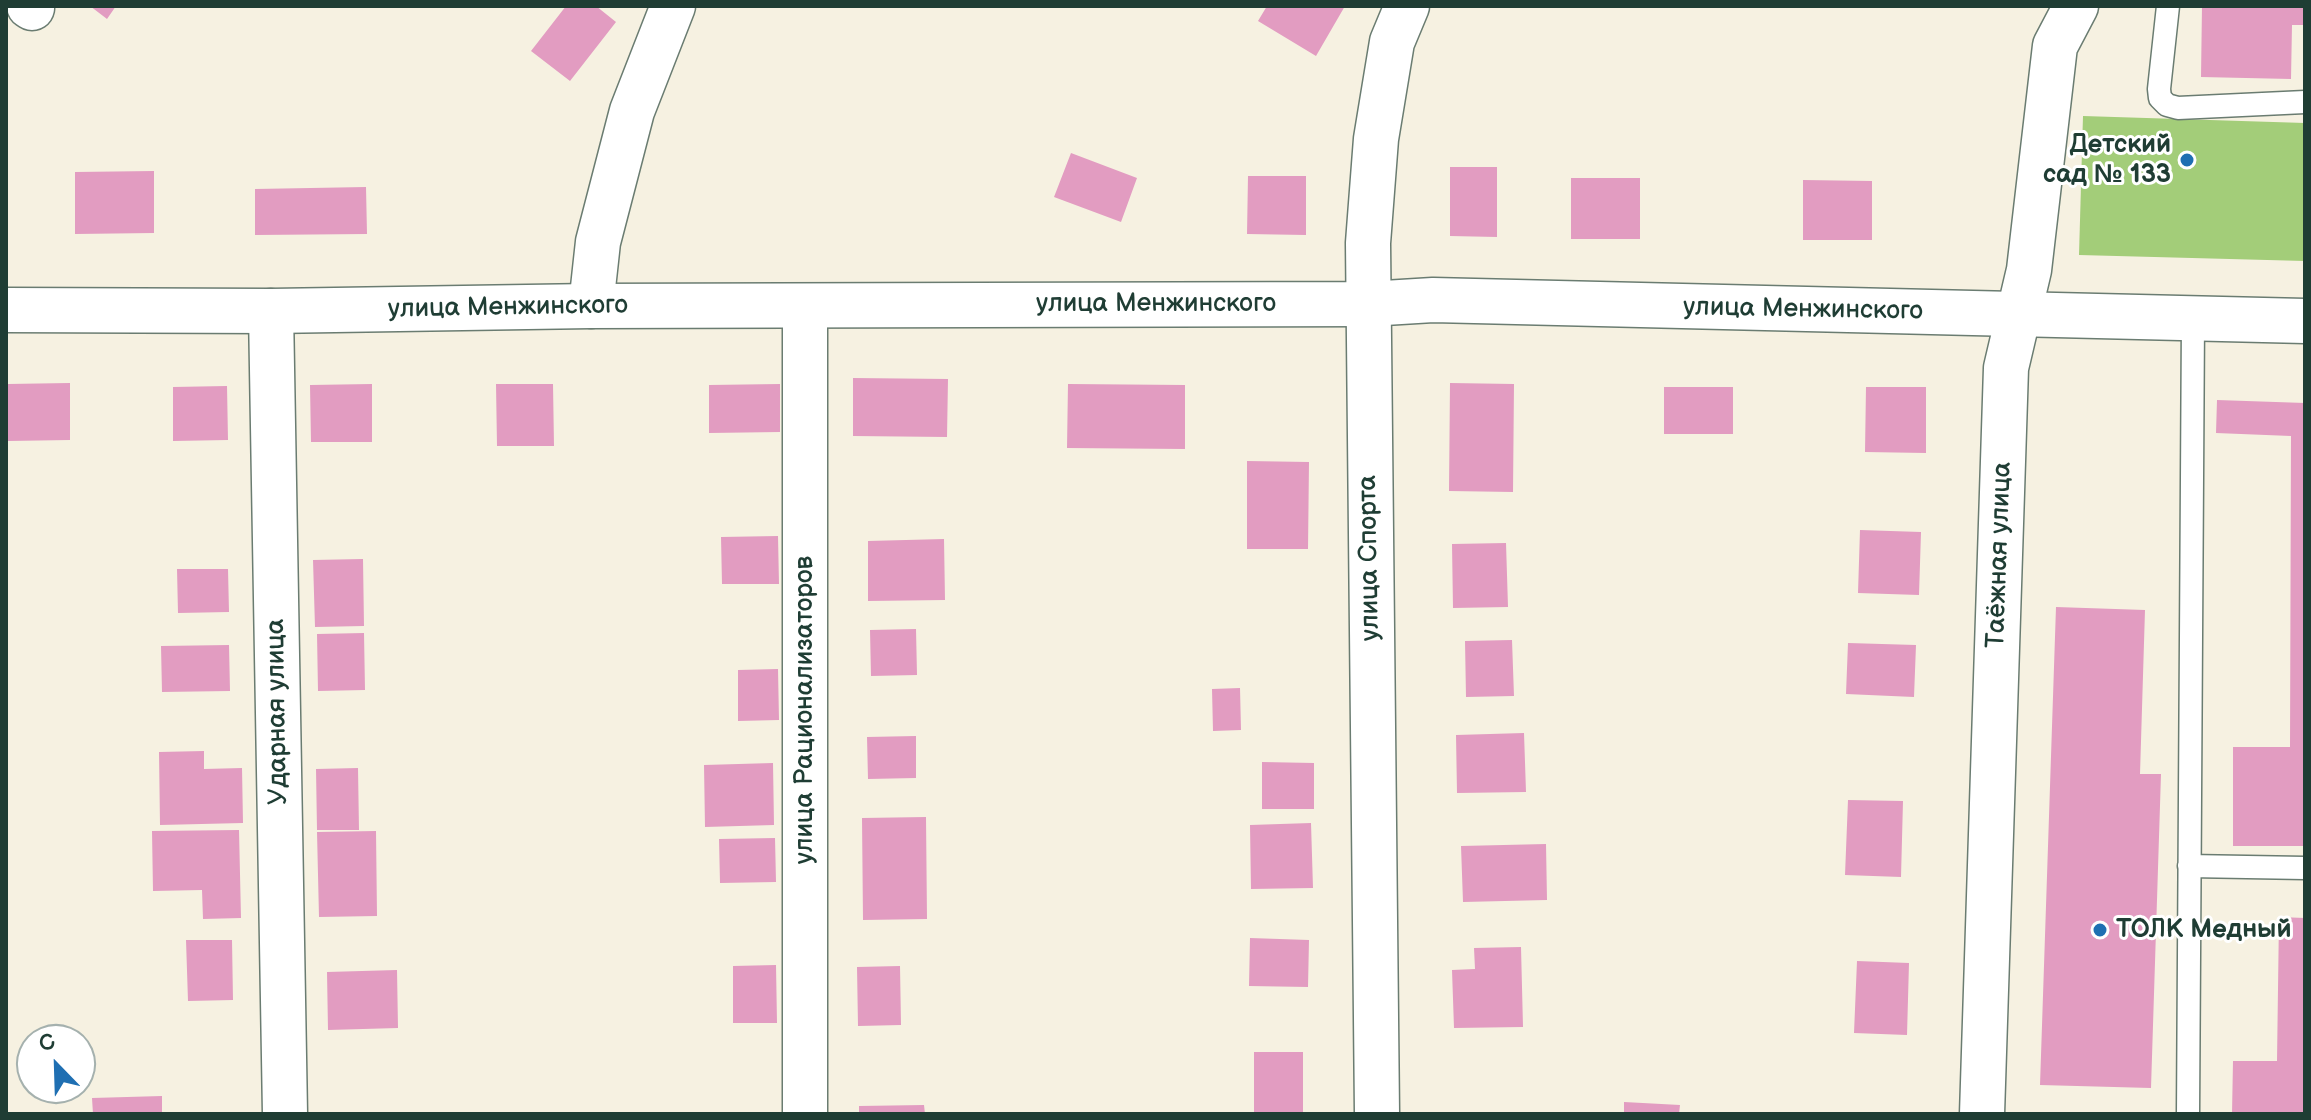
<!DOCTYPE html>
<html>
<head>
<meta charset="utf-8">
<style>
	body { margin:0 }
	#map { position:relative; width:2311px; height:1120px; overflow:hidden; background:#f6f1e1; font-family:"Balsamiq Sans",sans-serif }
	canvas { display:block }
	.frame { position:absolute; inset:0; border:8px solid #1f3d34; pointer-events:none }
	.north { position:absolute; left:16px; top:1024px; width:80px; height:80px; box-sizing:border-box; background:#fff; border:2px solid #a5b1ae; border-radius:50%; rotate:337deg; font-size:22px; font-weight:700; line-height:32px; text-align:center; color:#1f3d34 }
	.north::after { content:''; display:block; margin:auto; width:28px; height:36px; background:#1f6fb2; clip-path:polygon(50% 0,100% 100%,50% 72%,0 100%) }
</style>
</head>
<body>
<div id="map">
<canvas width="2311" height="1120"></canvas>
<div class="frame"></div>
<div class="north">С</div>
</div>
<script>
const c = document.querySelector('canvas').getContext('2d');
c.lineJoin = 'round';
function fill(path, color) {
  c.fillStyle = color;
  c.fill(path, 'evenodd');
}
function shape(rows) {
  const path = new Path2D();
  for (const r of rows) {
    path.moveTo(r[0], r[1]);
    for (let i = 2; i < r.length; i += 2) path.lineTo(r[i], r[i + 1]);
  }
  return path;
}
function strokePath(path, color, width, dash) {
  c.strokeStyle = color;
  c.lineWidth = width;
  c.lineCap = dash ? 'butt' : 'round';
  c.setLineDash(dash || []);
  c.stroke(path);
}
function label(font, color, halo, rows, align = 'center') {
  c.font = font + ' "Balsamiq Sans",sans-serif';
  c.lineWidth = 6;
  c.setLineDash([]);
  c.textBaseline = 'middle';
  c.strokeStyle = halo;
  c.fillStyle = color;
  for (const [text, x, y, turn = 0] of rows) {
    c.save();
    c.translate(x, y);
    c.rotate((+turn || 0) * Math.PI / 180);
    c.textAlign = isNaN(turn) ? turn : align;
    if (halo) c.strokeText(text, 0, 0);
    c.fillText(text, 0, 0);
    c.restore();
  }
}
const green = shape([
	[2083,116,2305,123,2305,261,2079,255]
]);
const building = shape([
	[90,6,116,6,107,19],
	[566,6,596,6,616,22,570,81,531,51],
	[1267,6,1345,6,1316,56,1258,21],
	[2202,6,2305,6,2305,25,2292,25,2291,79,2201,77],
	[1071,153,1137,178,1121,222,1054,197],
	[1450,167,1497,167,1497,237,1450,236],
	[154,171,154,233,75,234,75,172],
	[1248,176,1306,176,1306,235,1247,234],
	[1571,178,1640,178,1640,239,1571,239],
	[1803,180,1872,181,1872,240,1803,240],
	[366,187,367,234,255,235,255,189],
	[853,378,948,379,947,437,853,436],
	[70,383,70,440,8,441,8,384],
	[1450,383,1514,384,1513,492,1449,491],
	[372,384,372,442,311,442,310,385],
	[496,384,553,384,554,446,497,446],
	[780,384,780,432,709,433,709,385],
	[1068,384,1185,385,1185,449,1067,448],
	[227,386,228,440,173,441,173,387],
	[1664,387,1733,387,1733,434,1664,434],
	[1866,387,1926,387,1926,453,1865,452],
	[2217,400,2305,403,2305,846,2233,846,2233,747,2290,747,2291,436,2216,433],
	[1247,461,1309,462,1308,549,1247,549],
	[1860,530,1921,532,1919,595,1858,593],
	[778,536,779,584,722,584,721,537],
	[944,539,945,600,868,601,868,541],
	[1506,543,1508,607,1453,608,1452,544],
	[363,559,364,626,315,627,313,560],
	[177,569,228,569,229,612,178,613],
	[2056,607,2145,610,2140,774,2161,774,2151,1088,2040,1085],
	[916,629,917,675,871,676,870,630],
	[364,633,365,690,318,691,317,634],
	[1512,640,1514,696,1466,697,1465,641],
	[1848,643,1916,645,1914,697,1846,694],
	[229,645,230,691,162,692,161,646],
	[778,669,779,720,738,721,738,670],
	[1240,688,1241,730,1213,731,1212,689],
	[1524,733,1526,792,1457,793,1456,735],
	[916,736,916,778,868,779,867,737],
	[204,751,204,769,242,768,243,823,160,825,159,752],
	[1262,762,1314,763,1314,809,1262,809],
	[773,763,774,825,705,827,704,765],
	[358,768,359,830,317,830,316,769],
	[1848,800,1903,801,1901,877,1845,875],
	[926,817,927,919,863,920,862,818],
	[1311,823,1313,888,1251,889,1250,825],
	[239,830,241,918,203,919,202,890,153,891,152,831],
	[376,831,377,916,319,917,317,832],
	[775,838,776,882,720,883,719,839],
	[1546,844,1547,900,1463,902,1461,846],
	[2279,917,2305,918,2305,1114,2232,1114,2233,1061,2277,1061],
	[1250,938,1309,940,1308,987,1249,986],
	[186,940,232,940,233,1000,188,1001],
	[1521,947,1523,1027,1454,1028,1452,970,1475,969,1474,948],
	[1857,961,1909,963,1907,1035,1854,1033],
	[776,965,777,1023,733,1023,733,966],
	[900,966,901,1025,858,1026,857,967],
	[397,970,398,1028,328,1030,327,972],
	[1254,1052,1303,1052,1303,1114,1254,1114],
	[162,1096,162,1114,93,1114,92,1098],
	[1624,1102,1680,1105,1679,1114,1624,1114],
	[924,1105,925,1114,859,1114,859,1106]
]);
const service = shape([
	[2168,6,2159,89,2160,98,2167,105,2178,108,2305,102],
	[2189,866,2305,868],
	[2188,1114,2193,319]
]);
const minor = shape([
	[29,6,32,8],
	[591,306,598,242,632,111,673,6],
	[805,306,805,1114],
	[271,311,285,1114],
	[1377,1114,1368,243,1376,139,1392,42,1407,6],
	[1982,1114,2006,368,2029,270,2055,46,2076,6]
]);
const tertiary = shape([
	[6,310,271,311,591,306,1368,304,1433,300,2305,321]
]);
const markers = [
	[2187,160,8,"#1f6fb2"],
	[2100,930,8,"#1f6fb2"]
];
const poiNames = [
	["Детский",2171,145],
	["сад № 133",2171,175],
	["ТОЛК Медный",2116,930,"left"]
];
const streetNames = [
	["улица Менжинского",1156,304],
	["улица Менжинского",508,308,-1],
	["улица Менжинского",1803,310,1],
	["Таёжная улица",2000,555,-88],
	["улица Спорта",1370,558,-91],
	["улица Рационализаторов",805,710,-90],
	["Ударная улица",278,712,-91]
];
fill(green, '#a3cd79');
fill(building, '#e29cc1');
strokePath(service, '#6a7c71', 25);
strokePath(minor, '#6a7c71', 47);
strokePath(tertiary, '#6a7c71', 47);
strokePath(service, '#fff', 22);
strokePath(minor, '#fff', 44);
strokePath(tertiary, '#fff', 44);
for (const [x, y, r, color] of markers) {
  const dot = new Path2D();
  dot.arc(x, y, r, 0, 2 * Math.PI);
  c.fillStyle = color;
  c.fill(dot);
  strokePath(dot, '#fff', 3);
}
label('bold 26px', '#1f3d34', '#fff', poiNames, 'right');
label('26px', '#1f3d34', '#fff', streetNames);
</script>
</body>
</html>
